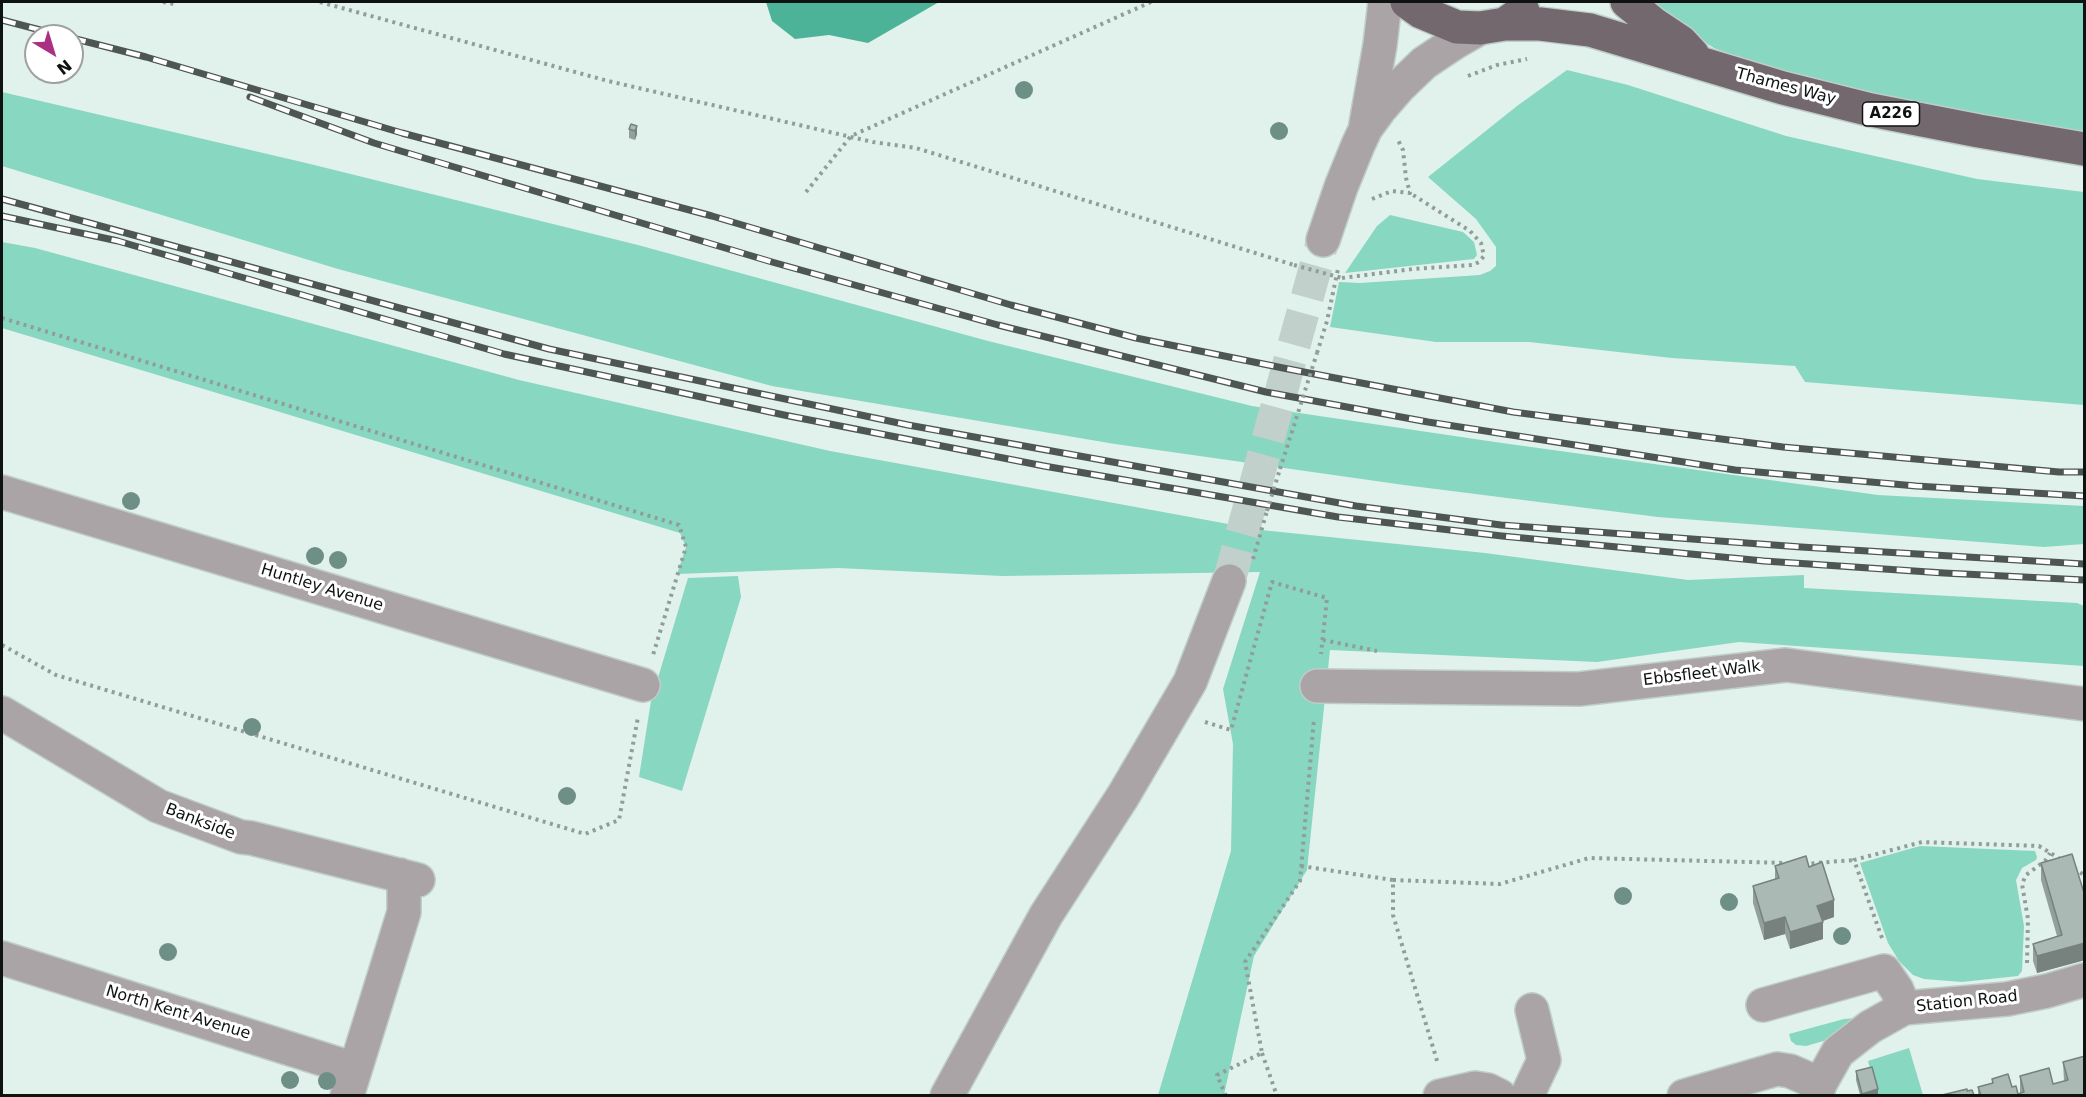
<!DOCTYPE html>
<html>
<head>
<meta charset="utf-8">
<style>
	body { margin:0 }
	#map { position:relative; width:2086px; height:1097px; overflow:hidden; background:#e1f1eb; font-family:"DejaVu Sans",sans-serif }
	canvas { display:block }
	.frame { position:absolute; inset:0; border:3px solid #0e1311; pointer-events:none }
	.north { position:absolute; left:24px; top:24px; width:60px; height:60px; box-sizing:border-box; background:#fff; border:2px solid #9fa1a0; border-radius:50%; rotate:142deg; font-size:16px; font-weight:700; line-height:24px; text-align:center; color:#0e1311 }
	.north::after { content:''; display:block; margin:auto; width:21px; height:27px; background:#ac3081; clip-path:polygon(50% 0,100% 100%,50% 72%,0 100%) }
</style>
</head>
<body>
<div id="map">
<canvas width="2086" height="1097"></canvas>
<div class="frame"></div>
<div class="north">N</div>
</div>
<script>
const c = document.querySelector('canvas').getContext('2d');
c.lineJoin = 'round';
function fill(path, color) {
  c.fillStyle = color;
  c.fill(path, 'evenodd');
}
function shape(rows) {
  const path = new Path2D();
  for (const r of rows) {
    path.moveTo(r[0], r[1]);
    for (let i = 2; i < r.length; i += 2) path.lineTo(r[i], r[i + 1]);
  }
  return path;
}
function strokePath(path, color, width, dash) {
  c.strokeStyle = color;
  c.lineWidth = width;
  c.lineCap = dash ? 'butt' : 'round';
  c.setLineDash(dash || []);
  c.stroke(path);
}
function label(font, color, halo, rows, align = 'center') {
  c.font = font + ' "DejaVu Sans",sans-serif';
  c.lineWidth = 6;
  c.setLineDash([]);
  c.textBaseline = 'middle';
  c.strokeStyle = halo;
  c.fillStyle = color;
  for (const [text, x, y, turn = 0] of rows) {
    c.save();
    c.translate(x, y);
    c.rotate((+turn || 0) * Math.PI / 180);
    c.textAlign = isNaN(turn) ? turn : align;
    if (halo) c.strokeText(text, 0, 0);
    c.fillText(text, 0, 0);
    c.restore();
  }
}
const green = shape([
	[1647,2,2084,2,2084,131,2009,120,1891,98,1818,80,1735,56,1714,48,1686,31],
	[1567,70,1628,85,1786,136,1977,179,2084,192,2084,405,1805,382,1795,366,1672,358,1529,342,1436,342,1330,327,1339,282,1360,283,1480,275,1490,271,1496,266,1496,247,1476,219,1428,177,1517,106],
	[2,92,306,163,638,245,988,341,1252,406,1495,442,1878,495,2084,506,2084,544,2044,547,1658,517,1404,485,1115,444,772,386,338,269,2,166],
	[1390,215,1463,232,1474,242,1477,255,1474,259,1345,273,1377,226],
	[2,242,35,248,519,380,830,451,1261,530,1485,553,1688,580,1804,575,1804,588,2077,603,2084,606,2084,666,1739,642,1597,662,1330,650,1307,870,1254,956,1224,1095,1158,1095,1231,851,1233,744,1223,689,1260,572,1002,576,838,568,677,574,686,547,680,533,2,328],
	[738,576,741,597,682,791,639,777,651,701,688,578],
	[1920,846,2035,851,2037,857,2036,860,2022,868,2016,880,2024,926,2022,971,2018,976,1962,982,1924,979,1913,975,1899,961,1888,943,1860,863],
	[1855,1018,1827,1040,1806,1046,1796,1045,1791,1041,1789,1034,1844,1019],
	[1909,1048,1923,1095,1877,1095,1868,1061]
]);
const water = shape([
	[766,2,939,2,868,43,829,35,795,39,772,21]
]);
const minorTunnel = shape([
	[1229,581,1323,240]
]);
const path = shape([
	[163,2,175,4,176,2],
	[320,2,608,81,873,142,916,148,1294,265],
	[1468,76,1497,65,1527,59],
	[806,192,851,136,1151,2],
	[1372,199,1392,191,1410,193,1406,178,1403,150,1398,140],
	[1342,278,1413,269,1473,265,1479,262,1484,256,1481,243,1470,231,1410,193],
	[2,318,679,525,686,547,653,655],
	[1317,353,1327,321,1338,269],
	[1280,469,1296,419],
	[1253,559,1267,511],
	[1323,640,1377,651],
	[2,645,56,675,585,834,619,820,638,717],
	[1205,722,1231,730,1272,582,1327,598,1321,654],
	[1804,864,1854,860],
	[1301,866,1393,880,1393,915,1438,1064],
	[2074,868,2084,875],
	[1393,880,1500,884,1589,858,1787,863],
	[1882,938,1854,860,1922,842,2039,846,2060,859],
	[2027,963,2028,919,2022,884,2026,875,2045,861,2050,853],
	[1262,1053,1277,1096],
	[1226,1096,1217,1075,1262,1053,1245,962,1300,881,1314,719]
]);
const minor = shape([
	[1366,124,1380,45,1385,2],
	[1323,240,1341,187,1358,145,1366,128,1380,109,1400,86,1424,63,1454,43,1480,28],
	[2,492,643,685],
	[1317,686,1579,689,1786,665,2084,704],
	[2,713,158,806,241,837,251,838,418,880],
	[2,958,354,1069],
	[1763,1005,1884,971,1897,990,1904,1008],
	[347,1096,404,912,404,887,400,875],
	[947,1096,1046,915,1123,796,1190,682,1229,581],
	[1440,1096,1475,1088,1488,1090,1500,1096],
	[1527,1096,1544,1060,1532,1010],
	[1684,1096,1777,1069,1790,1071,1820,1084],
	[1816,1096,1820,1084,1838,1052,1870,1027,1904,1008,2007,999,2047,991,2084,980]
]);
const major = shape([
	[1407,2,1421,12,1457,27,1480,28,1505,24,1523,11],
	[1627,2,1654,24,1681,42,1693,55],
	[1505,24,1540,24,1590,30,1783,88,1871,110,1979,131,2084,149]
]);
const rail = shape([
	[2,20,63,36],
	[72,38,146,57,402,133,712,216,1011,305,1136,338,1283,368,1513,412,1783,447,2059,472,2084,472],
	[250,97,374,143,772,262,998,325,1266,392,1428,422,1735,470,1916,486,2084,496],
	[2,199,549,349,908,425,1356,506,1501,525,1801,547,2084,564],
	[2,216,118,241,504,354,784,415,1044,466,1338,517,1502,536,1764,561,1944,573,2084,580]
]);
const pathBridge = shape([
	[1294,265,1342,278],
	[1296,419,1317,353],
	[1267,511,1280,469]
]);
const trees = [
	[1024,90],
	[1279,131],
	[131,501],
	[315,556],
	[338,560],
	[252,727],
	[567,796],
	[1623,896],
	[1729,902],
	[1842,936],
	[168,952],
	[290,1080],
	[327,1081]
];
const wall = shape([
	[631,124,637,134,635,140,629,138,629,129],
	[2041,863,2085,896,2085,960,2037,973,2033,961,2033,944,2057,936,2041,880],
	[1775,866,1809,867,1834,917,1822,921,1823,939,1790,949,1785,934,1764,940,1753,903,1753,886,1775,879],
	[2063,1062,2085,1095,1978,1095,1978,1087,1992,1083,1992,1079,2012,1087,2018,1094,2020,1093,2020,1076,2053,1084,2064,1081],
	[1856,1071,1878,1095,1860,1095,1856,1080]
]);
const shadedWall = shape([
	[637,126,637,134,635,140,635,131],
	[1834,900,1834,917,1817,923,1817,906],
	[1785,917,1785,934,1764,940,1764,923],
	[1823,922,1823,939,1790,949,1790,932],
	[2085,943,2085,960,2037,973,2037,956],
	[1878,1089,1878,1095,1862,1095,1862,1094]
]);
const building = shape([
	[631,124,637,126,635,131,629,129,631,124],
	[2072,854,2085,896,2085,943,2037,956,2033,944,2062,935,2041,863,2072,854],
	[1806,856,1809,867,1822,862,1834,900,1817,906,1823,922,1790,932,1785,917,1764,923,1753,886,1779,878,1775,866,1806,856],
	[2085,1056,2085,1095,1981,1095,1978,1087,1993,1083,1992,1079,2008,1074,2012,1087,2016,1086,2018,1094,2024,1092,2020,1076,2049,1068,2053,1084,2068,1080,2063,1062,2085,1056],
	[1872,1067,1878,1089,1862,1094,1856,1071,1872,1067],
	[1967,1089,1967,1091,1972,1090,1974,1095,1942,1095,1967,1089]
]);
const shields = [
	[1891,114,57]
];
const shieldNames = [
	["A226",1891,114]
];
const streetNames = [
	["Thames Way",1786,87,15],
	["Huntley Avenue",322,588,17],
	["Ebbsfleet Walk",1702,674,-7],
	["Bankside",200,822,21],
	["Station Road",1967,1002,-6],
	["North Kent Avenue",178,1013,17]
];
fill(green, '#88d7c0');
fill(water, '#4cb399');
strokePath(minorTunnel, '#c1d0ca', 33, [33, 16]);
strokePath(minor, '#bfcdc8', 36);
strokePath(major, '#bfcdc8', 36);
strokePath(path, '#919d98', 4, [3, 4.5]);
strokePath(minor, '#aaa4a7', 33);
strokePath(major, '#73686e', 33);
strokePath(rail, '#4e5653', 7);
strokePath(rail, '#fff', 4.5, [14]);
strokePath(pathBridge, '#919d98', 4, [3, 4.5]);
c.fillStyle = '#6e8f86';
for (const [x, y] of trees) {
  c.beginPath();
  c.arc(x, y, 9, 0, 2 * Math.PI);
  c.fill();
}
fill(wall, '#929f9b');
fill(shadedWall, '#77827e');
fill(building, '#aab9b4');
strokePath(building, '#77827e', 1.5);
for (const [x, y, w] of shields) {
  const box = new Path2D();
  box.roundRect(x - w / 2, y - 12, w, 24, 4.5);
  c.fillStyle = '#fff';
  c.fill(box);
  strokePath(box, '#0e1311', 1.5);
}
label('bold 15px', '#0e1311', null, shieldNames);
label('16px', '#0e1311', '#fff', streetNames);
</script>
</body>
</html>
